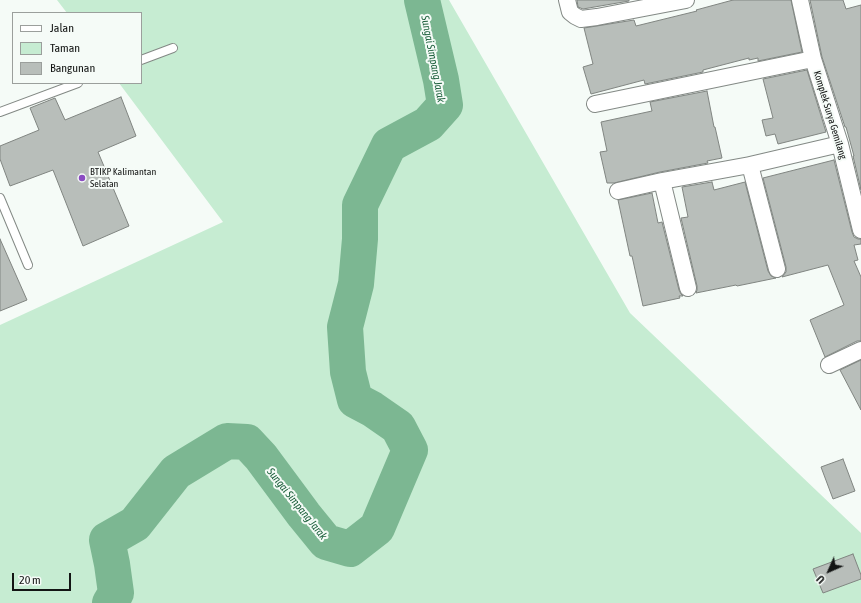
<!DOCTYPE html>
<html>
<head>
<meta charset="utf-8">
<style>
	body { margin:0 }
	#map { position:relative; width:861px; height:603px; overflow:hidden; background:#f5fbf7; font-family:"Asap Condensed",sans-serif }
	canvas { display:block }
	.legend { position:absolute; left:12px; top:12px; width:130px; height:72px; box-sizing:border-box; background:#f5fbf7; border:1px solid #9b9f9c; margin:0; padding:5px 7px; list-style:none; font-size:12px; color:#131514 }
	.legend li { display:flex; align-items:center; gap:8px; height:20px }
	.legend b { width:20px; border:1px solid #9b9f9c }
	.north { position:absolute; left:809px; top:551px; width:40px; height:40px; -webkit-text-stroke:3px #f5fbf7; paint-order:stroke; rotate:225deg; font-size:11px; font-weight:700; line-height:16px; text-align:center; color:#131514 }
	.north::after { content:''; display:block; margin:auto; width:14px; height:18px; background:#131514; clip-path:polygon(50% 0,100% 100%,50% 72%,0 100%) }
	.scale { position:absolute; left:12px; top:573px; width:59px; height:18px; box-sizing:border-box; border:2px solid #131514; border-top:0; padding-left:5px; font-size:12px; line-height:14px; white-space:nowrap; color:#131514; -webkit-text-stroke:3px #f5fbf7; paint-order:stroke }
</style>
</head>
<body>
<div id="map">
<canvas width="861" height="603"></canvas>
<ul class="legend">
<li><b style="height:5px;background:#fff"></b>Jalan</li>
<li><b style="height:11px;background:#c6ecd2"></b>Taman</li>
<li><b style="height:11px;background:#b8beba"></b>Bangunan</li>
</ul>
<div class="north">U</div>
<div class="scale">20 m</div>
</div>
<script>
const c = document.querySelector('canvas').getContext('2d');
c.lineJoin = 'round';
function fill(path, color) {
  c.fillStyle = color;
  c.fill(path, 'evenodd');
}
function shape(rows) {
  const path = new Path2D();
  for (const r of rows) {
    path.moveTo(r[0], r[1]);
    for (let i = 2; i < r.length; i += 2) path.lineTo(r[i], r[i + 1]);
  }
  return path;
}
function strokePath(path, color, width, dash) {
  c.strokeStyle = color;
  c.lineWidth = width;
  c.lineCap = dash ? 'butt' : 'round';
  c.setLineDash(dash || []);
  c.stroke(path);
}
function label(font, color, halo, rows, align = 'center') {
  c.font = font + ' "Asap Condensed",sans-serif';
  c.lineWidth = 4;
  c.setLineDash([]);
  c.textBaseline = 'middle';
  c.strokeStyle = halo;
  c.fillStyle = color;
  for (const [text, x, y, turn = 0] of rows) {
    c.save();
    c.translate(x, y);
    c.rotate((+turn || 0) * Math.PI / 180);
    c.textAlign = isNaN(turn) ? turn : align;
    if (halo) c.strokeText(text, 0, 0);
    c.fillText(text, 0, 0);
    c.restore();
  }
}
const green = shape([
	[57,0,449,0,630,313,861,533,861,603,0,603,0,325,223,222,119,83,141,83,141,13,67,13]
]);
const river = shape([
	[110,603,116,593,112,564,107,540,135,524,176,472,227,441,247,442,261,457,304,515,326,542,350,549,377,528,410,450,398,427,372,409,355,400,348,372,345,327,356,284,360,239,360,205,389,145,428,124,445,105,441,80,422,0]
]);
const building = shape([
	[577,0,629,0,629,1,583,9,578,7,577,0],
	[733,0,791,0,802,52,758,61,758,58,749,60,749,58,703,70,703,72,645,84,644,80,591,94,583,67,593,64,584,28,634,20,636,26,697,11,696,10,733,0],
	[810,0,843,0,846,9,861,5,861,190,853,156,854,156,846,127,845,127,822,57,810,0],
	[807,70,826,132,778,144,775,134,766,136,762,120,773,118,763,79,807,70],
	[707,91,714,127,715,127,722,158,707,161,708,163,660,172,614,183,607,183,600,152,607,151,601,122,652,111,650,102,707,91],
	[121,97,136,136,98,152,129,226,83,246,53,170,10,186,0,159,0,146,39,130,30,108,55,98,65,120,121,97],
	[834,160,852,232,854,237,858,239,861,239,861,244,854,245,858,260,854,261,861,277,861,341,857,341,825,357,810,320,844,305,828,265,782,277,786,272,786,267,763,178,834,160],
	[712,182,714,190,745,182,768,271,771,276,776,278,737,286,736,285,696,293,697,290,697,286,681,218,688,217,682,187,712,182],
	[652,193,658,223,662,222,679,290,681,294,683,296,679,296,680,298,643,306,632,256,630,256,618,200,652,193],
	[0,239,27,300,0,311,0,239],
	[861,360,861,410,840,370,861,360],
	[843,459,855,491,833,499,821,467,843,459],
	[853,554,861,575,861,579,823,593,813,569,853,554]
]);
const service = shape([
	[141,60,173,48],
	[0,112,78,83],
	[0,198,28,265]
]);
const minor = shape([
	[567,0,570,12,575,16,581,19,597,17,686,0],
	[800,0,813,59,840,144,861,230],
	[595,104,813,59],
	[750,165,777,269],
	[662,181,688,288],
	[618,191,662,181,750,165,840,144],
	[829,365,861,350]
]);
const markers = [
	[82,178,4,"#8b4cc2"]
];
const streetNames = [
	["Komplek Surya Gemilang",830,115,73]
];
const poiNames = [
	["BTIKP Kalimantan",90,172],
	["Selatan",90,184]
];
const waterNames = [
	["Sungai Simpang Jarak",433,59,79],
	["Sungai Simpang Jarak",297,504,51]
];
fill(green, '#c6ecd2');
strokePath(river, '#7cb792', 36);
fill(building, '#b8beba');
strokePath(building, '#808581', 1);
strokePath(service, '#838985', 10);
strokePath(minor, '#838985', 18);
strokePath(service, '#fff', 8);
strokePath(minor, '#fff', 16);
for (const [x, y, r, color] of markers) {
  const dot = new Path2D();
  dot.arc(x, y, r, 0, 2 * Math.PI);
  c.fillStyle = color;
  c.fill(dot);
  strokePath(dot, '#f5fbf7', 1.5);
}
label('10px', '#131514', '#f5fbf7', streetNames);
label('10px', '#131514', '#f5fbf7', poiNames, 'left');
label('italic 11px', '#1b5f3b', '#f5fbf7', waterNames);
</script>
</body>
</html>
